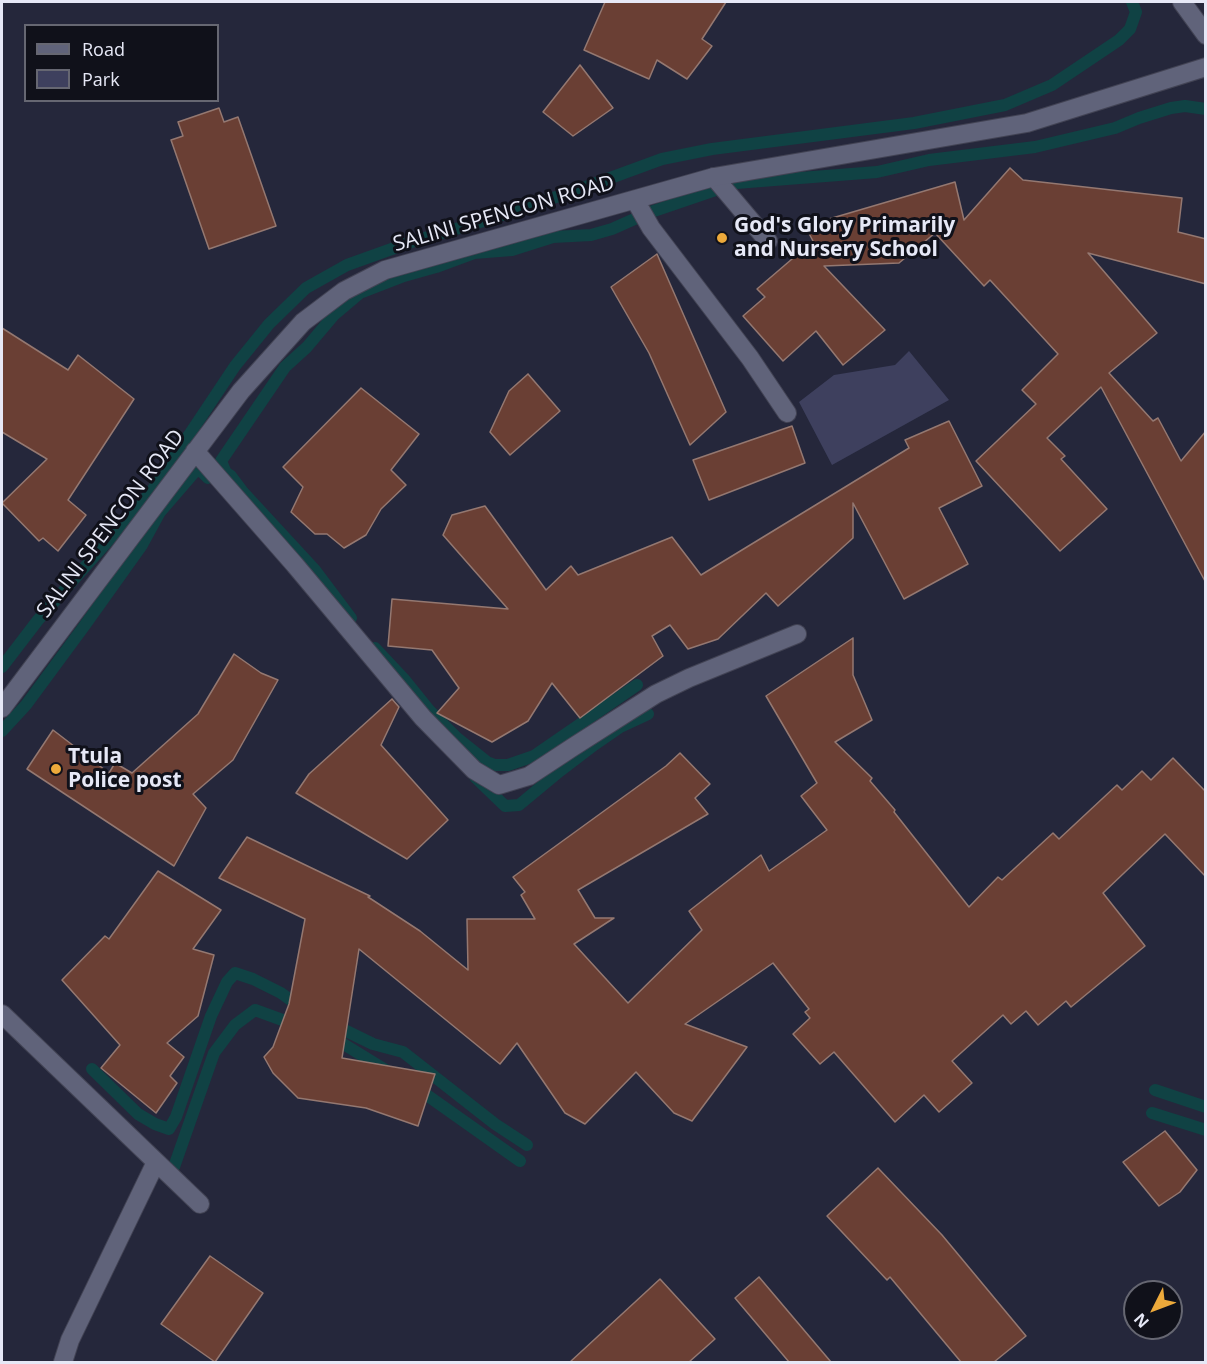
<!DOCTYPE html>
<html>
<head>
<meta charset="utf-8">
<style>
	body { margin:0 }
	#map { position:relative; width:1207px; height:1364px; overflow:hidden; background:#25273b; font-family:"Open Sans",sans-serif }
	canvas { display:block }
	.frame { position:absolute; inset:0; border:3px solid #e6e8f6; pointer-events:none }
	.legend { position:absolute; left:24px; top:24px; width:195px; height:78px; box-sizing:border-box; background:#10111a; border:2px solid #666772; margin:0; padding:8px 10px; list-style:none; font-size:18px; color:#e6e8f6 }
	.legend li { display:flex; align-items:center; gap:12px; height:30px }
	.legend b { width:30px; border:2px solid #666772 }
	.north { position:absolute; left:1123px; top:1280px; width:60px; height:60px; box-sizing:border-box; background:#10111a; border:2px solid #666772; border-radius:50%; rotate:228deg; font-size:16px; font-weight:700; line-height:24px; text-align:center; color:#e6e8f6 }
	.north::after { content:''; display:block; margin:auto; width:21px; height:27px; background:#eca93b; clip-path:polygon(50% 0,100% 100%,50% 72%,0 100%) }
</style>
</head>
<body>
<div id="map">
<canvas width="1207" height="1364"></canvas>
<div class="frame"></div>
<ul class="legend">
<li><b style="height:8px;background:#60637a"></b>Road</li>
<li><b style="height:16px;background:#3e405e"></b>Park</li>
</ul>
<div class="north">N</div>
</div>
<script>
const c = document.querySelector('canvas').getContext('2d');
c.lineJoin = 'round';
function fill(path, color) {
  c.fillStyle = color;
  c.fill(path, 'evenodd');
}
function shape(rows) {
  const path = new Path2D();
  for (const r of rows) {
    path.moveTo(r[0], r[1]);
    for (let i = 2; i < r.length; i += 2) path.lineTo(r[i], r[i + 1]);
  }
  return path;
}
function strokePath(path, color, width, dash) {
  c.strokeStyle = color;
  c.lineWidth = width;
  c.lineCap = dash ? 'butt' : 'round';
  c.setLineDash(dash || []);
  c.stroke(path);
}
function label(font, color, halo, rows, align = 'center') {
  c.font = font + ' "Open Sans",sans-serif';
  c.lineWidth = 6;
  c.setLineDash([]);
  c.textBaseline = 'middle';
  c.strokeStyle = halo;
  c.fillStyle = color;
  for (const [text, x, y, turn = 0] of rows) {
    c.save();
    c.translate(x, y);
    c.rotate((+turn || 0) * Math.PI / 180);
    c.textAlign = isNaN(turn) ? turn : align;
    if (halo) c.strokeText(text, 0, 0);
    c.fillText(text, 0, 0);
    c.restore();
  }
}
const green = shape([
	[909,351,949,400,832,465,799,402,834,375,895,365]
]);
const stream = shape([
	[351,618,315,570,243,492,231,476,226,473,221,461,285,367,307,347,334,315,360,293,404,276,436,267,474,253,512,250,553,237,591,235,612,229,648,213,736,183,877,172,929,160,1035,147,1115,128,1139,118,1171,108,1185,106,1206,109],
	[375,648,404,679,429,710,457,738,487,762,495,765,508,765,534,756,637,685],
	[2,667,38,620,151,492,235,366,269,324,306,288,347,265,414,241,487,220,583,188,662,159,712,149,914,123,1005,105,1052,85,1119,40,1130,29,1136,12,1132,2],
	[2,731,26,705,85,625,142,545,160,512,198,468,208,478],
	[475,777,505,806,519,805,560,771,594,745,620,727,648,714],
	[332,1024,373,1044,403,1052,495,1124,527,1145],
	[332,1037,389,1072],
	[92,1069,138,1114,155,1124,169,1129,176,1117,211,1016,227,982,235,973,253,979,281,993,303,1009],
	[414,1086,520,1161],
	[1155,1090,1206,1107],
	[1152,1113,1206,1130],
	[174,1167,214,1053,235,1025,255,1010,299,1026]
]);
const building = shape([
	[605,2,726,2,702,39,712,46,687,79,657,60,649,79,584,50,605,2],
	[580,65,613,108,573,136,543,112,580,65],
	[219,108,224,122,238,117,276,226,209,249,171,140,183,136,178,122,219,108],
	[1010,168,1023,180,1182,198,1178,232,1206,239,1206,284,1088,253,1157,333,1109,373,1153,421,1158,418,1181,461,1206,431,1206,583,1101,387,1047,438,1065,456,1061,459,1107,509,1060,551,976,461,1036,404,1022,390,1058,354,990,280,984,286,935,233,899,263,824,266,885,330,843,365,816,331,783,361,743,316,765,297,757,289,813,241,805,226,955,182,964,220,1010,168],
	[657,254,726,412,690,445,649,353,611,287,657,254],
	[2,328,68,370,78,355,134,399,68,500,86,515,58,551,43,538,39,541,2,503,47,459,2,432,2,328],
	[528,374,560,411,510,455,490,432,509,391,528,374],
	[361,388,419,434,391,470,406,485,381,509,366,535,344,548,327,534,315,534,291,512,303,487,283,467,361,388],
	[949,421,982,486,939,508,968,564,904,599,853,503,853,538,778,606,766,593,718,639,688,649,670,625,652,636,663,656,580,718,552,683,528,721,492,742,437,713,459,688,432,650,388,646,392,599,508,609,443,535,452,515,485,506,546,590,571,566,578,575,672,537,701,575,909,448,905,440,949,421],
	[792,426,805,463,709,500,693,460,792,426],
	[853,638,853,675,872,720,835,742,872,778,870,781,895,810,894,812,969,907,998,877,1002,880,1053,833,1059,839,1117,785,1122,790,1142,771,1151,780,1173,758,1206,792,1206,877,1165,834,1103,893,1145,946,1071,1007,1066,1001,1038,1025,1026,1011,1011,1024,1003,1015,952,1061,972,1083,939,1112,924,1095,895,1122,834,1052,820,1064,793,1034,810,1018,805,1012,809,1009,773,963,685,1024,747,1047,692,1121,674,1113,636,1072,585,1124,565,1113,517,1043,500,1064,359,949,342,1058,435,1074,418,1126,366,1108,298,1098,273,1073,264,1057,273,1047,289,1004,305,919,219,878,247,837,370,896,368,897,420,931,468,970,467,919,535,919,521,895,525,892,513,877,666,766,680,753,710,784,695,798,708,814,578,890,595,918,614,918,574,944,628,1003,702,930,689,911,761,855,769,871,827,830,801,796,817,783,766,696,853,638],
	[234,654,261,673,278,680,233,760,193,794,206,808,174,866,27,769,53,730,109,773,115,763,132,773,198,714,234,654],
	[392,699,399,707,381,745,448,820,407,859,296,793,309,774,392,699],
	[158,871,221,910,193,949,214,955,198,1016,167,1043,184,1057,170,1076,177,1083,156,1113,101,1068,120,1045,62,980,105,936,109,939,158,871],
	[1165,1131,1197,1170,1180,1192,1159,1206,1123,1162,1165,1131],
	[878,1168,942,1235,1026,1336,994,1362,961,1362,890,1277,887,1280,827,1216,878,1168],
	[210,1256,263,1293,215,1362,161,1324,210,1256],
	[759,1277,831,1362,789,1362,735,1298,759,1277],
	[660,1279,715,1339,689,1362,570,1362,660,1279]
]);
const lane = shape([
	[714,177,768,241]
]);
const street = shape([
	[635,200,651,228,750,358,787,413],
	[195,451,295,565,423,718,474,770,499,785,529,776,573,747,656,694,689,678,797,634],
	[2,708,241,391,303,322,344,291,385,270,714,177,1027,123,1206,67],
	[2,1014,200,1204],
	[63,1362,70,1340,156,1162]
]);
const secondary = shape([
	[1182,2,1206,35]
]);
const markers = [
	[722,238,6,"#eca93b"],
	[56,769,6,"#eca93b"]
];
const streetNames = [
	["SALINI SPENCON ROAD",504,214,-16],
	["SALINI SPENCON ROAD",111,524,-53]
];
const poiNames = [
	["God's Glory Primarily",734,226],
	["and Nursery School",734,250],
	["Ttula",68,757],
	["Police post",68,781]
];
fill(green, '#3e405e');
strokePath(stream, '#104244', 12);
fill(building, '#6a3f34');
strokePath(building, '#947871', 1.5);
strokePath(lane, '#424354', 20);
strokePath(street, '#424354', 20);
strokePath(secondary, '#424354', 20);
strokePath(lane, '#60637a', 18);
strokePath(street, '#60637a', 18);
strokePath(secondary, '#60637a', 18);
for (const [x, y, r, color] of markers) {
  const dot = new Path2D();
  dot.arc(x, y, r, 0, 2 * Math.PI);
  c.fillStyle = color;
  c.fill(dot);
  strokePath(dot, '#10111a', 2);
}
label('21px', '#e6e8f6', '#10111a', streetNames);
label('bold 21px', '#e6e8f6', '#10111a', poiNames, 'left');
</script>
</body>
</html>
